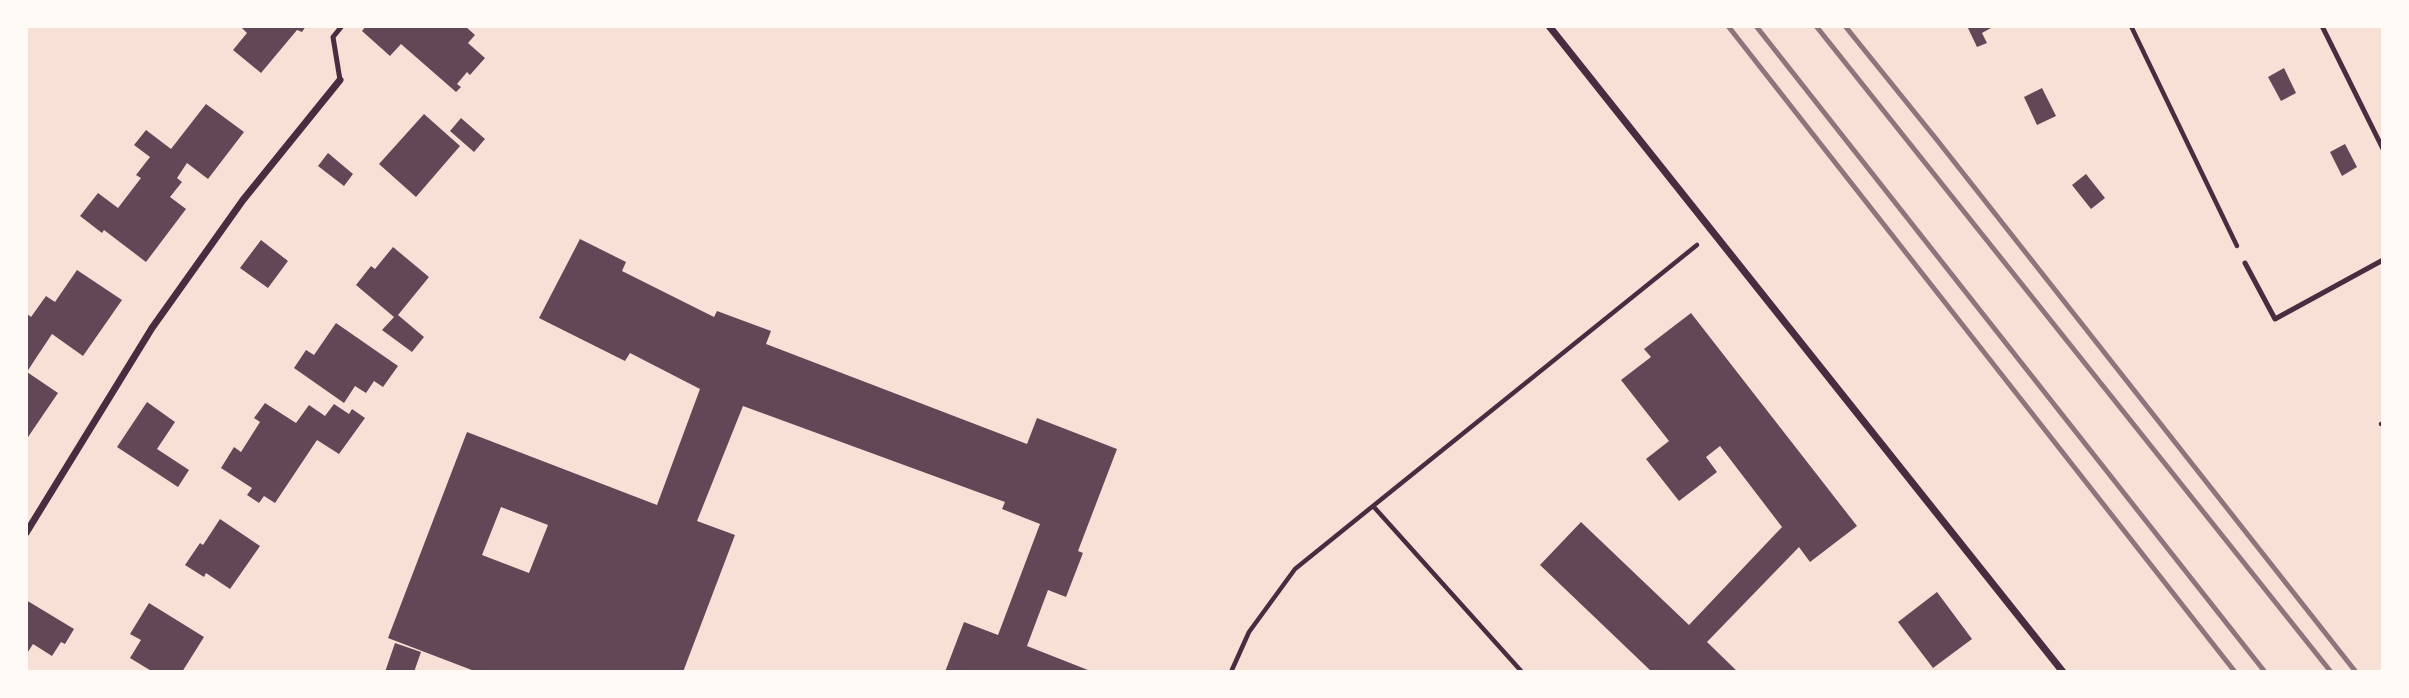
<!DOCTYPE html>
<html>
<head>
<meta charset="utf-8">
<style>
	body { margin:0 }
	#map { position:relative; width:2409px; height:698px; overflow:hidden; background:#f7e1d7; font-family:Montserrat,sans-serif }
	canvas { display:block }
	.frame { position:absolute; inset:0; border:28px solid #fffaf5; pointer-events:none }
</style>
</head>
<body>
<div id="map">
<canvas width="2409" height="698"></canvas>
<div class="frame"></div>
</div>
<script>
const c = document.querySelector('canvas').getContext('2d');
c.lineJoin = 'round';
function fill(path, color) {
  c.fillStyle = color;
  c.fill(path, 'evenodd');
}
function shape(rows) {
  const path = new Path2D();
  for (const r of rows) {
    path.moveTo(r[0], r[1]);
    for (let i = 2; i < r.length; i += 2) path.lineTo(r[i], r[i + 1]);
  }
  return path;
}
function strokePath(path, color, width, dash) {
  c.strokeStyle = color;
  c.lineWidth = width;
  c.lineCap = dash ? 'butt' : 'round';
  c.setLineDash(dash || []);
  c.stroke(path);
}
const building = shape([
	[240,26,306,26,302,32,297,30,261,73,233,50,247,33],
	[366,26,465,26,475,35,468,43,485,58,470,75,467,72,457,84,461,87,456,92,401,44,390,56,362,31],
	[1967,26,1990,26,1991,28,1982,33,1987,43,1977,47],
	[2284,68,2296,93,2281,101,2268,77],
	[2042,88,2056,116,2037,125,2024,97],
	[206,104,244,132,208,179,187,163,177,178,182,182,170,197,186,209,146,262,104,230,102,233,80,216,98,193,118,208,141,178,136,175,150,157,134,145,146,130,171,149],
	[424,114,460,146,416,197,379,164],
	[461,118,485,139,474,152,450,131],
	[2345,144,2357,167,2342,176,2330,152],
	[328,153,353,174,344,186,318,166],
	[2086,174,2105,198,2091,209,2072,185],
	[580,239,626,262,622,271,714,317,717,311,771,331,766,344,1027,444,1037,418,1117,449,1078,551,1083,553,1066,597,1048,590,1027,646,1093,672,945,672,964,622,998,635,1040,524,1002,509,1005,502,743,406,697,521,735,535,683,672,477,672,388,638,467,432,657,505,700,389,630,353,625,361,539,318],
	[501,507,548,525,529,573,482,555],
	[261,240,288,261,268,288,240,268],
	[393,247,429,277,398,315,424,337,412,352,382,330,394,317,356,285,371,266,375,269],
	[77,270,122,300,83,356,52,334,36,358,27,372,58,393,26,440,26,313,31,317,46,296,55,302],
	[1691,313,1857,526,1810,562,1799,547,1707,642,1738,672,1652,672,1540,565,1581,522,1689,625,1782,527,1720,446,1706,457,1717,472,1679,501,1646,459,1669,441,1621,380,1651,357,1644,349],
	[336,323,398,366,383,387,374,381,366,393,355,386,344,403,294,368,306,350,314,355],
	[147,402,175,422,157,449,189,470,178,487,117,447],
	[265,403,296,423,309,405,325,416,334,404,349,414,352,409,365,418,339,454,317,440,275,503,264,496,259,503,247,495,252,488,221,468,234,447,241,452,260,422,254,418],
	[220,519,260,546,230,589,206,573,204,577,185,565,200,543,203,545],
	[1937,592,1972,639,1933,668,1898,622],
	[26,600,74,629,65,644,61,642,52,656,33,644,26,655],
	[149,603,204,637,182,672,153,672,130,658,141,640,130,634],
	[395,643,421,652,414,672,385,672]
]);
const path = shape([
	[2131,26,2237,246],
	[2381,424,2383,423],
	[1231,672,1249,632,1295,569,1373,506],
	[1522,672,1373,506,1697,245]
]);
const service = shape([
	[2322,26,2383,149],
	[340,80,333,37,342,26],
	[2245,263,2275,319,2383,260]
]);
const minor = shape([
	[1549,26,2063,672],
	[26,533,152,328,243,200,340,80]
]);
const rail = shape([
	[1728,26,2235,672],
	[1756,26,2265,672],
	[1816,26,2331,672],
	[1845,26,1937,140,2356,672]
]);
fill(building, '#644757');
strokePath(path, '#4a2c40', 4.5);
strokePath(service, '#4a2c40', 5);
strokePath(minor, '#4a2c40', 7);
strokePath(rail, '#8f747c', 5);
</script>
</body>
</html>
